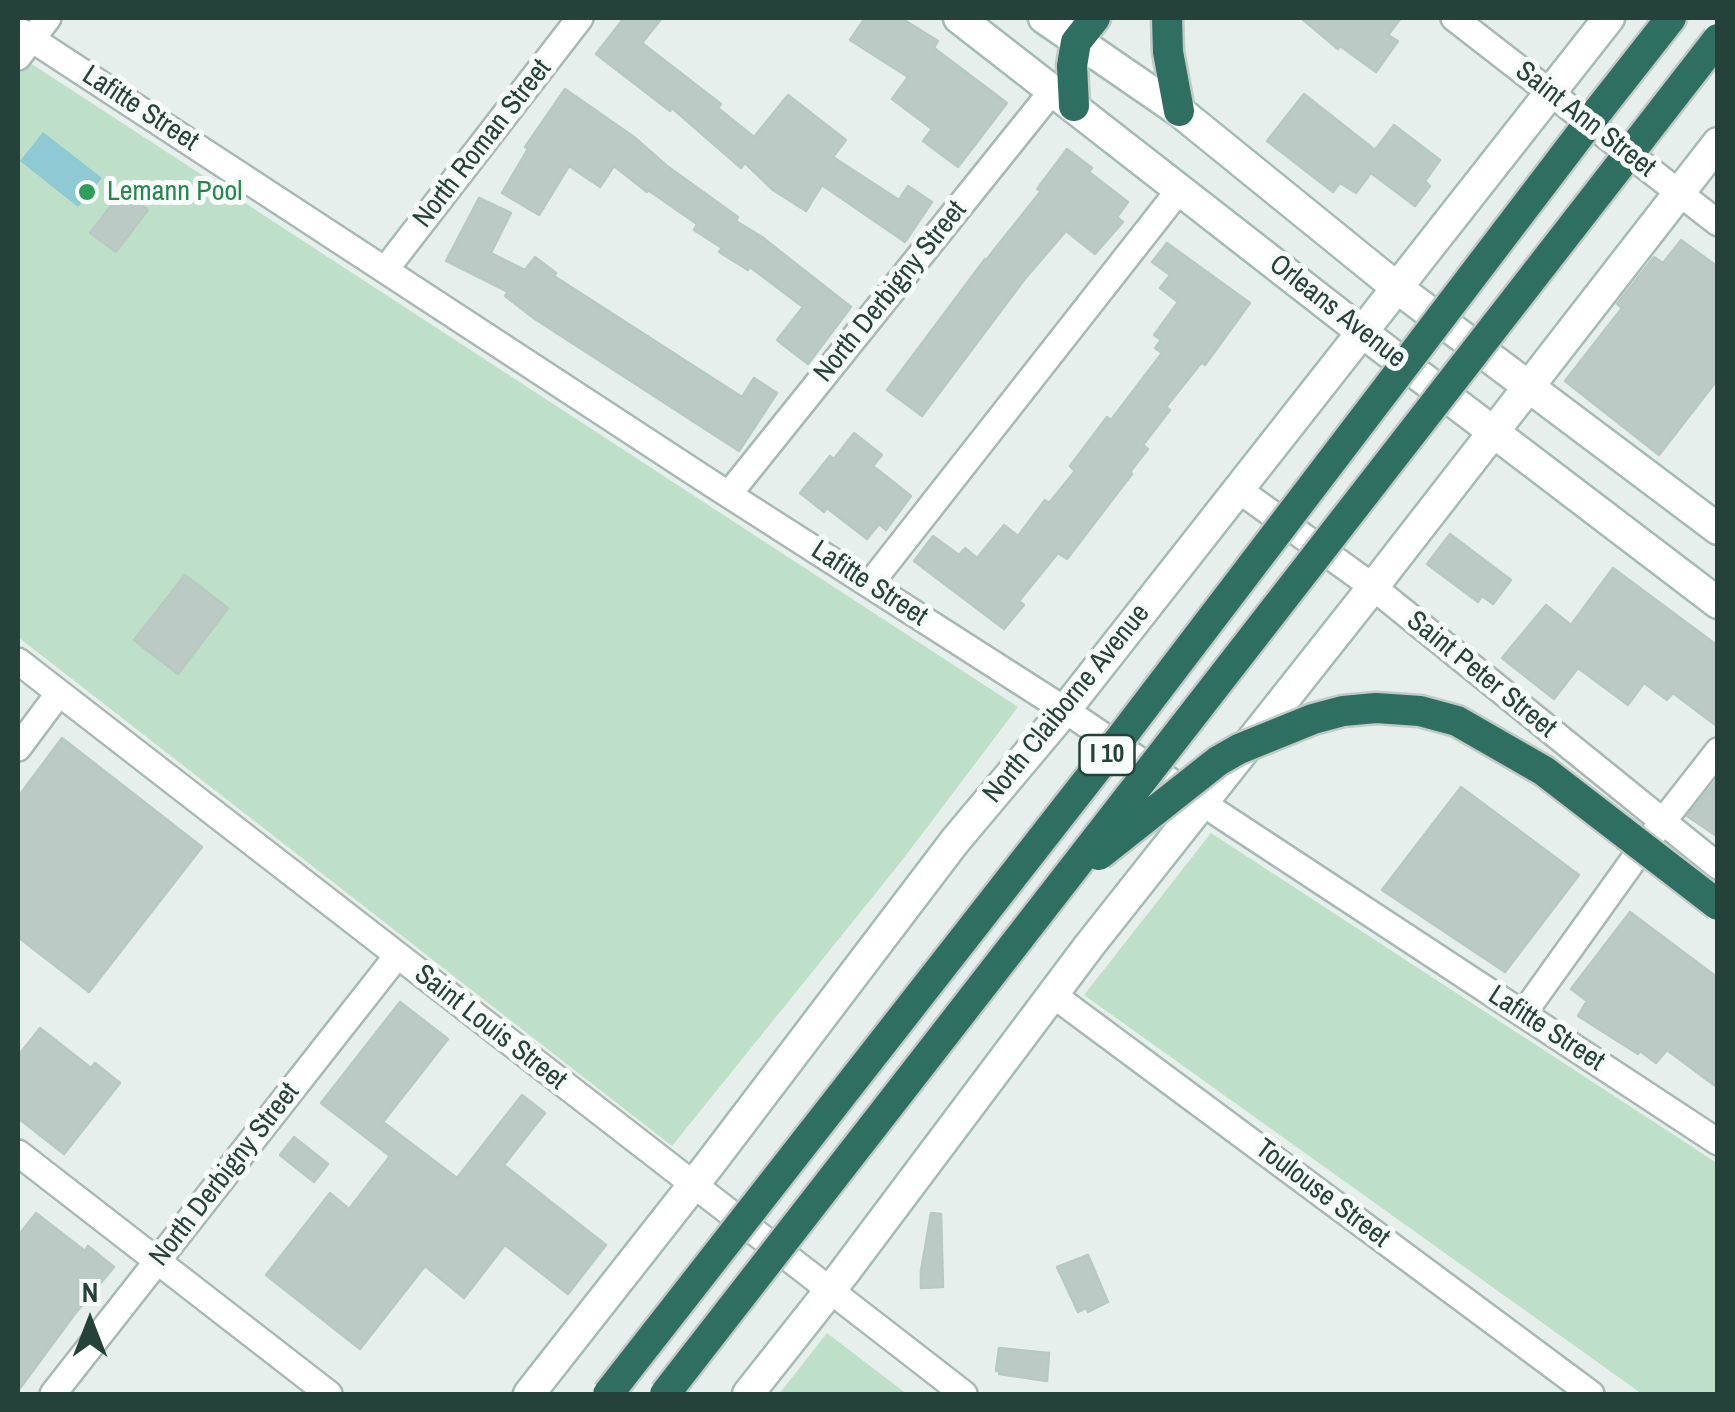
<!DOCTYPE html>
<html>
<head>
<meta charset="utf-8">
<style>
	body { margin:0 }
	#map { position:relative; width:1735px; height:1412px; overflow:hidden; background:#e6efeb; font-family:"Archivo Narrow",sans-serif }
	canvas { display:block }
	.frame { position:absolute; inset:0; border:20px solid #24423a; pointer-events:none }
	.north { position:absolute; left:40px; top:1272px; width:100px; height:100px; -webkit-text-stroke:8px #f7fbf9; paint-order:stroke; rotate:0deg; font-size:28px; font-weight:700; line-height:40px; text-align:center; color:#24423a }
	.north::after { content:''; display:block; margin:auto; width:35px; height:45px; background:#24423a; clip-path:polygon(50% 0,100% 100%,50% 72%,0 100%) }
</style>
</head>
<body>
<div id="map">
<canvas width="1735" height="1412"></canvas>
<div class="frame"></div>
<div class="north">N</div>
</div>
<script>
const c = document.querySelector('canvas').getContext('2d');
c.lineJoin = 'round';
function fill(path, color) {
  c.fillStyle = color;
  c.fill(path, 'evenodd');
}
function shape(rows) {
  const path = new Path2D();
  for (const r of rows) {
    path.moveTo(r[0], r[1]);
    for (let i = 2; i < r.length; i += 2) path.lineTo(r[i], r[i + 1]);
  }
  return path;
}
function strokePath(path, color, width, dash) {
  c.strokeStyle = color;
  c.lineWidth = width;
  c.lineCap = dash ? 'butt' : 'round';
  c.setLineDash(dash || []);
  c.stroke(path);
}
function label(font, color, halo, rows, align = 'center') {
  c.font = font + ' "Archivo Narrow",sans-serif';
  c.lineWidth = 10;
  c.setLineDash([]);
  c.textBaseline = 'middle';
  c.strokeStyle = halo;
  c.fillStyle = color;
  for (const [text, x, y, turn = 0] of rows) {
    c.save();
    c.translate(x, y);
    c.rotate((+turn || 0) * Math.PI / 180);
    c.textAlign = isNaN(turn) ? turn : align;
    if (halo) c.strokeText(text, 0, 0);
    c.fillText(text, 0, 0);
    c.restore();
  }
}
const green = shape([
	[18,55,1018,707,900,863,672,1146,18,637],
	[1211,833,1717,1163,1717,1394,1642,1394,1084,995],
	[827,1333,907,1394,779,1394]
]);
const water = shape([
	[43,132,102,178,78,207,20,161]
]);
const building = shape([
	[624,18,662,18,642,43,721,104,718,108,754,137,788,95,846,140,833,157,899,200,908,186,932,202,905,242,822,185,806,211,773,190,745,163,741,168,672,108,670,111,596,54,624,18],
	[865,18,901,18,938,41,934,48,1007,103,958,167,923,141,932,129,892,99,908,77,850,40,865,18],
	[1301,18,1401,18,1388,35,1398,41,1376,72,1340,46,1338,49,1301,18],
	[565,89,634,137,667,166,738,217,736,221,762,237,851,307,808,364,777,340,803,307,750,267,748,270,719,252,722,248,694,230,697,224,648,190,647,192,614,166,600,187,569,166,539,215,502,193,528,149,525,147,565,89],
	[1304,94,1375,150,1394,125,1440,160,1425,181,1430,186,1415,206,1371,173,1356,193,1340,183,1333,192,1267,141,1304,94],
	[1067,149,1092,168,1089,172,1128,202,1117,217,1123,222,1095,254,1066,231,1024,280,922,416,887,390,985,259,986,260,1041,191,1037,189,1067,149],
	[122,191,148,210,116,252,90,233,122,191],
	[479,198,511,213,491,253,525,270,535,257,556,273,554,276,742,397,754,378,777,393,739,451,535,319,505,296,508,292,446,261,479,198],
	[1681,240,1718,267,1718,379,1659,455,1565,381,1622,308,1617,304,1654,257,1663,263,1681,240],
	[1167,243,1250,303,1205,365,1202,362,1166,407,1170,410,1143,445,1148,449,1130,472,1132,474,1067,559,1058,553,1019,601,1024,605,1004,629,914,561,933,536,959,555,965,548,977,558,1004,525,1018,536,1045,500,1049,503,1075,471,1070,466,1107,417,1111,420,1162,353,1155,348,1161,340,1154,335,1178,302,1160,288,1170,275,1152,262,1167,243],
	[854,433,882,455,873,466,911,496,886,530,879,524,867,539,827,508,824,512,800,493,830,456,834,459,854,433],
	[1450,534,1511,580,1493,604,1482,596,1478,602,1427,564,1450,534],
	[1613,568,1718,646,1718,727,1673,693,1667,700,1644,683,1628,705,1578,668,1554,699,1502,658,1546,605,1571,625,1613,568],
	[185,575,228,608,178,674,134,640,185,575],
	[62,738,202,847,89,992,18,937,18,797,62,738],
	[1718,778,1718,837,1687,816,1718,778],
	[1461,787,1579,875,1505,972,1382,890,1461,787],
	[1630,912,1718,978,1718,1088,1667,1050,1656,1063,1640,1051,1638,1054,1578,1016,1587,1001,1571,989,1630,912],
	[400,1002,448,1039,383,1122,457,1178,522,1095,545,1113,504,1165,606,1245,568,1294,505,1245,464,1298,425,1266,360,1349,266,1275,330,1193,349,1209,390,1156,321,1103,400,1002],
	[40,1028,91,1068,95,1063,120,1083,64,1154,18,1118,18,1056,40,1028],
	[294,1137,328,1164,314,1182,280,1155,294,1137],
	[36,1213,85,1251,88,1246,114,1267,74,1315,18,1391,18,1236,36,1213],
	[931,1213,941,1214,943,1287,921,1288,921,1271,931,1213],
	[1088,1255,1108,1302,1088,1312,1086,1308,1078,1312,1057,1267,1088,1255],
	[999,1348,1049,1353,1047,1381,999,1374,1000,1371,996,1371,999,1348]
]);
const street = shape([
	[1454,18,1718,223],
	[18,30,709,482,1065,710,1219,814,1718,1142],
	[18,57,48,18],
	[385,270,580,18],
	[1239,490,1373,587,1718,866],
	[729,494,1053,90],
	[870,584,1180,189],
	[18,661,964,1394],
	[18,748,59,693],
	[1052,994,1591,1394],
	[1523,1014,1642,848,1718,751],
	[18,1153,329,1394],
	[53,1394,397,956]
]);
const secondary = shape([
	[959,18,1362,332,1718,603],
	[1044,18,1179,111,1396,287,1718,529],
	[529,1394,709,1165,955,841,1065,710,1609,18],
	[748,1394,843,1274,1089,946,1373,587,1718,143]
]);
const highway = shape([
	[1167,18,1168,52,1179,111],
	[1074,106,1072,66,1076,42,1095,18],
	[1598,111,1671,18]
]);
const highwayBridge = shape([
	[1099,855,1218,761,1239,749,1313,719,1343,711,1376,708,1420,711,1457,721,1544,771,1718,905],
	[608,1394,1123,735,1598,111],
	[665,1394,1718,39]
]);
const markers = [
	[87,192,10,"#2e9e5b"]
];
const shields = [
	[1107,755,55]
];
const shieldNames = [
	["I 10",1107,755]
];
const streetNames = [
	["Lafitte Street",140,109,33],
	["Saint Ann Street",1585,120,38],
	["North Roman Street",483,144,-52],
	["North Derbigny Street",891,292,-51],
	["Orleans Avenue",1337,312,38],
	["Lafitte Street",869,584,33],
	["Saint Peter Street",1481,675,39],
	["North Claiborne Avenue",1067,704,-51],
	["Saint Louis Street",490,1028,38],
	["Lafitte Street",1546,1029,33],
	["North Derbigny Street",225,1175,-52],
	["Toulouse Street",1322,1194,37]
];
const leisureNames = [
	["Lemann Pool",107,192]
];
fill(green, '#bfe0c8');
fill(water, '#8ec9d4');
fill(building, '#bbcac4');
strokePath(building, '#b8c9c2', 2.5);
strokePath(street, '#a8b8b2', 30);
strokePath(secondary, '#a4bbb3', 35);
strokePath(highway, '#c2cac8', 35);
strokePath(street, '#fff', 25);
strokePath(secondary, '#fff', 30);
strokePath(highway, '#2f6f62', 30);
strokePath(highwayBridge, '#c2cac8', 35, []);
strokePath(highwayBridge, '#2f6f62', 30);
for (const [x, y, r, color] of markers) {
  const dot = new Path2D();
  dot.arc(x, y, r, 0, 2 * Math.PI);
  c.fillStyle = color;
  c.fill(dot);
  strokePath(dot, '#f7fbf9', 4);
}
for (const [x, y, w] of shields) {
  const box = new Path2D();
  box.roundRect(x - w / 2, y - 20, w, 40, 8);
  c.fillStyle = '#f7fbf9';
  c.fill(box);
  strokePath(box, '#24423a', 2.5);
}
label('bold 25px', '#24423a', null, shieldNames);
label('28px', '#24423a', '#f7fbf9', streetNames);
label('28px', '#27864d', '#f7fbf9', leisureNames, 'left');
</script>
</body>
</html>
